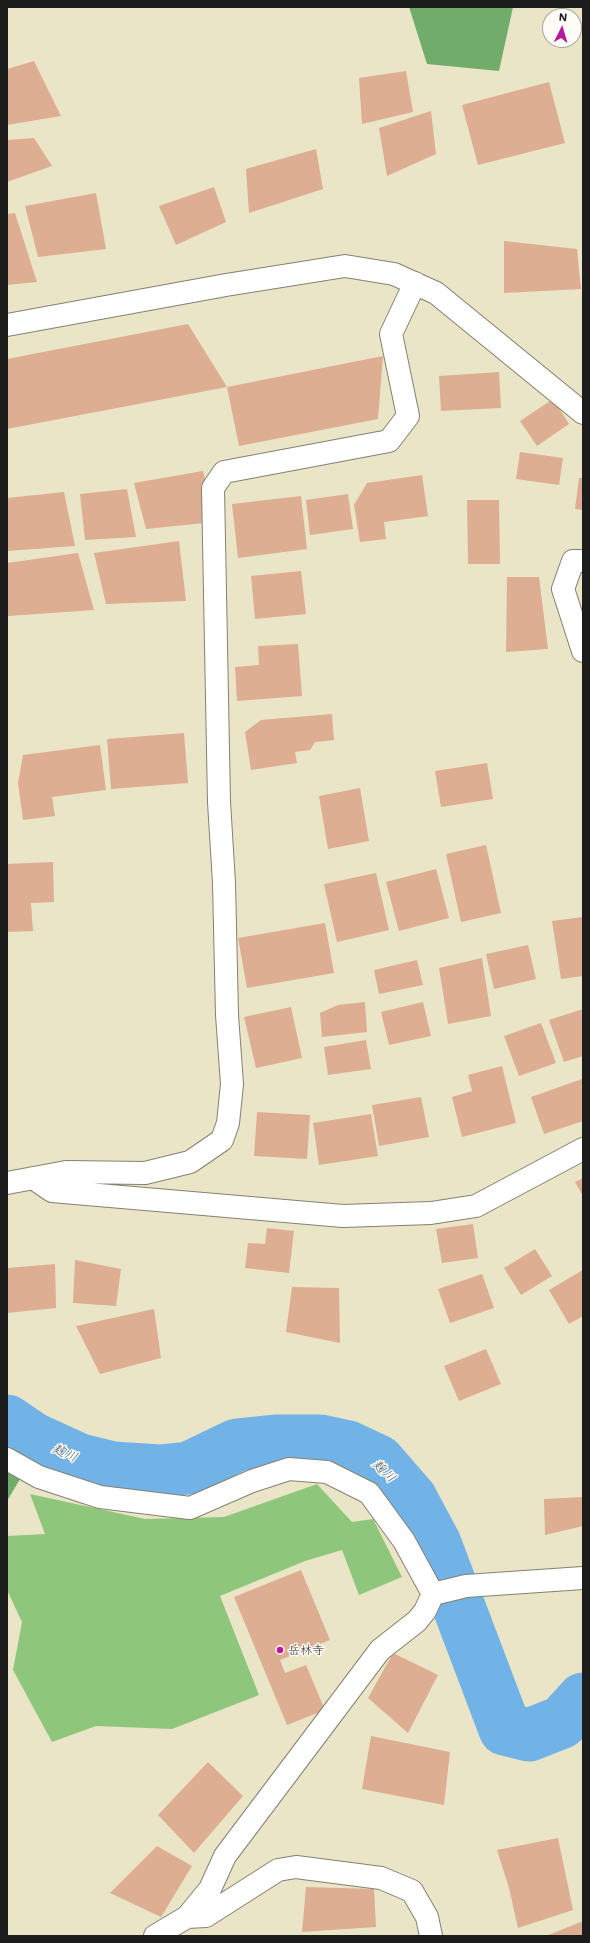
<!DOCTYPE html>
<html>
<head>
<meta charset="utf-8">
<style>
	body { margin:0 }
	#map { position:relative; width:590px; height:1943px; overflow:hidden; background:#ebe5c7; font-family:Mali,sans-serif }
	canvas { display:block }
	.frame { position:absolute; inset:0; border:8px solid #1c1c1c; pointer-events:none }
	.north { position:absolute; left:542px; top:8px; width:40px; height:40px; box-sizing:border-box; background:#fdfcf7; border:1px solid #a3a29f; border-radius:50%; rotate:5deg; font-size:11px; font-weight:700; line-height:16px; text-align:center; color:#1c1c1c }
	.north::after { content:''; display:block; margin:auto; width:14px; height:18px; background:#b5179e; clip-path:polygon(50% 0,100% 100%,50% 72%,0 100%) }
</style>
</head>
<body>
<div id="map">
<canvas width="590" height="1943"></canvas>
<div class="frame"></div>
<div class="north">N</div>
</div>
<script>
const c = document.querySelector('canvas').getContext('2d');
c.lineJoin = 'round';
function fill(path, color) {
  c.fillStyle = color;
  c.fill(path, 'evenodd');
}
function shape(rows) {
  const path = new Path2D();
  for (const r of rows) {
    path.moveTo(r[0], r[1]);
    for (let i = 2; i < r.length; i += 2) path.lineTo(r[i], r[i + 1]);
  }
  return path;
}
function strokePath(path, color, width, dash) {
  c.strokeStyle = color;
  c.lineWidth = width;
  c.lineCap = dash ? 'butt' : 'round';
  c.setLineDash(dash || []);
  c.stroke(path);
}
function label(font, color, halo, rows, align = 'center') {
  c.font = font + ' Mali,"Klee One",sans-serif';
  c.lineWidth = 3;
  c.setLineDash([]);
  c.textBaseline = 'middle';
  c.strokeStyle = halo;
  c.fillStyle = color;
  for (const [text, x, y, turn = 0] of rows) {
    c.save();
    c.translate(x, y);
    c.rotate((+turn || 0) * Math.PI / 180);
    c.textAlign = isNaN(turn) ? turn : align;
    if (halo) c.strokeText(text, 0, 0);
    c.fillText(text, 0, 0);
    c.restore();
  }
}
const green = shape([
	[317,1484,352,1522,373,1519,402,1577,359,1595,342,1550,305,1561,220,1596,259,1695,172,1729,96,1726,52,1742,13,1670,22,1622,7,1590,7,1536,45,1534,30,1494,145,1519,224,1517]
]);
const forest = shape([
	[409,7,513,7,499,71,427,64],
	[7,1469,23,1474,7,1501]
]);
const river = shape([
	[7,1421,32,1438,80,1460,113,1468,159,1471,189,1468,237,1445,275,1441,320,1441,348,1447,378,1461,411,1499,435,1544,505,1729,529,1735,562,1722,583,1699]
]);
const building = shape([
	[34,61,61,116,7,125,7,69],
	[406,71,413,112,362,124,359,78],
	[549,82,565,143,478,165,462,105],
	[431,111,436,154,387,176,379,128],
	[34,138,52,166,7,182,7,140],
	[316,149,323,189,249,213,246,169],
	[214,187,226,222,176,245,159,206],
	[96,193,106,249,38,257,25,206],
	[15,213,37,282,7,285,7,214],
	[504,241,577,249,581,289,504,293],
	[188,324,227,387,383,356,378,419,239,446,227,387,7,429,7,359],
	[499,372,501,408,441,411,439,376],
	[553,399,569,424,537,446,520,421],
	[520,452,563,458,559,485,516,479],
	[203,471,214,522,146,529,134,483],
	[422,475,428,516,384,522,386,539,360,542,354,505,367,483],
	[579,478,583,478,583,510,575,509],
	[127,489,136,537,85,540,80,494],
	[64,492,75,546,7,551,7,498],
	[348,494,353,529,310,535,306,500],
	[301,496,307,549,238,558,232,504],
	[467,500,499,500,500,564,468,564],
	[179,541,186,601,106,604,94,553],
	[78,553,94,610,8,616,7,563],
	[301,571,306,614,255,619,251,576],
	[507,577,539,577,548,649,506,652],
	[298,644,302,696,237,701,235,667,259,665,258,646],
	[332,714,334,740,315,742,310,750,295,752,297,763,251,770,245,732,261,720],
	[184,733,188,783,111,789,107,739],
	[100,745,106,790,52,797,55,816,23,820,18,783,23,755],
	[487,763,493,799,441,807,435,771],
	[360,788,369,841,328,849,319,796],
	[486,845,501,913,461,922,446,854],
	[53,862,54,902,31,903,33,931,7,932,7,864],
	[436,869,449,918,399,931,386,882],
	[376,873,389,930,337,942,324,884],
	[583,917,583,976,561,979,552,921],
	[325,923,334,973,247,988,238,938],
	[528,945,536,979,494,989,486,954],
	[482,958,491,1016,448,1024,439,968],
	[417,960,423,985,379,994,374,970],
	[365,1002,367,1032,322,1037,320,1013,338,1005],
	[423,1002,431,1036,389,1045,381,1012],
	[291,1007,302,1058,256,1068,244,1017],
	[583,1009,583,1056,564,1062,549,1020],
	[541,1023,556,1063,519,1076,504,1036],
	[366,1040,371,1069,328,1075,324,1047],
	[502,1066,516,1123,462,1137,452,1097,472,1091,468,1075],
	[582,1079,583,1121,544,1134,531,1097],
	[421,1097,429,1137,379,1146,372,1105],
	[257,1112,310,1115,307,1159,254,1156],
	[371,1114,378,1156,319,1165,313,1123],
	[583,1178,583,1196,575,1182],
	[473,1224,478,1258,442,1263,436,1229],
	[267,1228,294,1231,289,1273,245,1268,248,1243,265,1244],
	[535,1249,552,1276,521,1295,504,1268],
	[75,1260,121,1269,116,1306,73,1303],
	[55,1264,56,1308,7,1313,7,1268],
	[583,1270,583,1316,569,1324,549,1290],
	[482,1274,494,1308,450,1323,438,1289],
	[292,1287,339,1288,340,1343,286,1332],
	[154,1309,161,1358,100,1374,76,1326],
	[486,1349,501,1384,459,1401,444,1366],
	[583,1497,583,1526,545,1535,544,1499],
	[301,1570,330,1640,280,1660,285,1673,306,1665,325,1710,287,1725,234,1597],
	[393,1653,438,1675,408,1733,368,1698],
	[371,1736,450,1752,444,1805,362,1789],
	[208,1762,243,1796,194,1853,158,1815],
	[558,1838,573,1910,518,1928,509,1888,497,1850],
	[157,1846,192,1866,161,1917,110,1893],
	[306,1887,374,1889,376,1927,302,1932],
	[583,1921,583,1936,546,1936]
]);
const minor = shape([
	[7,325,226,285,345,266,394,274,436,293,583,413],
	[583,561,573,561,563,589,583,651],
	[33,1178,52,1191,343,1216,431,1213,476,1206,583,1149],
	[7,1183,66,1172,145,1173,190,1162,222,1140,228,1123,232,1084,227,1015,224,883,219,802,213,488,224,472,389,441,408,416,391,334,415,283],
	[7,1459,39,1477,100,1497,190,1508,252,1481,289,1469,327,1472,369,1493,404,1541,433,1594],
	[433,1594,466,1586,583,1578],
	[187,1917,206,1916,278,1870,296,1867,381,1878,412,1891,427,1917,431,1936],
	[155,1936,187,1917,210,1889,225,1856,380,1650,417,1621,425,1611,433,1594]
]);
const markers = [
	[280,1650,4,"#b5179e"]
];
const poiNames = [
	["岳林寺",288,1650]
];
const waterNames = [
	["麹川",65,1453,24],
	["麹川",384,1471,44]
];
fill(green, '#8ec77b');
fill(forest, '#72ac6b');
strokePath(river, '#71b3e6', 53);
fill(building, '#ddae91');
strokePath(minor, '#848072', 24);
strokePath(minor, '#fff', 22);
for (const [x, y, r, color] of markers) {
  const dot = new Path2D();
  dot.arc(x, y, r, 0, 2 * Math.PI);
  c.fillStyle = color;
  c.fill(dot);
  strokePath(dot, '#fdfcf7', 1.5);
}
label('12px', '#1c1c1c', '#fdfcf7', poiNames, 'left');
label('italic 13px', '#3e586d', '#fdfcf7', waterNames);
</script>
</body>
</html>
